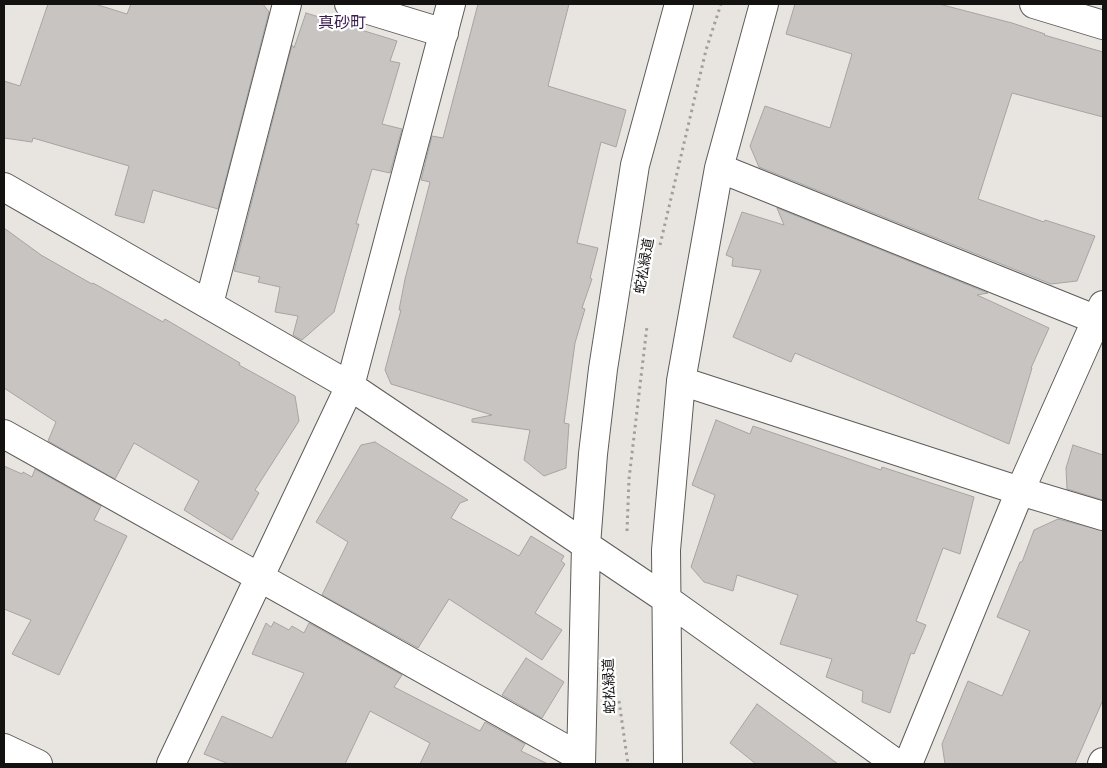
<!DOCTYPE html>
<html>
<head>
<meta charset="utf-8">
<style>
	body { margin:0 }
	#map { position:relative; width:1107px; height:768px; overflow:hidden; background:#e8e5e1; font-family:"DM Sans",sans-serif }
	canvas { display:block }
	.frame { position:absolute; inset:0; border:5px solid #131211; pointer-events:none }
</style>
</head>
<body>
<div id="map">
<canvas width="1107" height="768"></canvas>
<div class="frame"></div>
</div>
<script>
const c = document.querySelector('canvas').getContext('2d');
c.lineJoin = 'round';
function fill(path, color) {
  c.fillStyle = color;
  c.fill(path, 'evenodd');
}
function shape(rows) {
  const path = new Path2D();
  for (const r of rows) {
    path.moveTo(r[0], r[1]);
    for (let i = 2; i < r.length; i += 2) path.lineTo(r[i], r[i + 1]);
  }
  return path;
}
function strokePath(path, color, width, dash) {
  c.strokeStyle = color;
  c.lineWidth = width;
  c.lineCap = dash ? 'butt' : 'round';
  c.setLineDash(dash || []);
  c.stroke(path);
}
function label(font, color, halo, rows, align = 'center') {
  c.font = font + ' "DM Sans","Noto Sans JP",sans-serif';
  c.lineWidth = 4.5;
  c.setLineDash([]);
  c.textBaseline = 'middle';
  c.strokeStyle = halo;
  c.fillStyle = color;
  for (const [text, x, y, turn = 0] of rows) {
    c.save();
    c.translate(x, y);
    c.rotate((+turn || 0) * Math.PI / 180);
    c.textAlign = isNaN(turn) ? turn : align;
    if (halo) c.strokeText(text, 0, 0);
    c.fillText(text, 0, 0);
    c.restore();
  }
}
const building = shape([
	[48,4,95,4,127,14,131,4,263,4,269,12,218,209,153,190,144,223,115,215,129,166,33,138,32,142,4,138,4,81,20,86,48,4],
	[478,4,569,4,548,86,626,110,616,147,601,142,577,243,598,248,590,278,592,279,582,308,585,309,575,343,564,423,569,424,566,468,544,476,524,460,530,430,472,422,472,419,492,415,391,384,385,370,401,310,399,310,405,279,430,182,421,180,432,136,443,138,478,4],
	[795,4,939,4,1012,23,1045,34,1044,35,1103,52,1103,117,1012,93,978,199,1044,222,1045,220,1095,236,1077,281,1051,284,759,167,750,146,765,106,830,128,852,54,786,34,795,4],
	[306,13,397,41,390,61,400,63,382,124,402,129,390,173,372,169,356,224,359,224,334,312,302,340,293,335,298,316,275,312,280,287,258,282,260,277,234,271,292,45,294,48,306,13],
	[777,208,988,293,977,295,1049,328,1031,368,1032,368,1009,444,795,353,791,362,733,337,761,270,732,266,733,258,726,255,742,212,784,225,777,208],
	[4,228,41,255,92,284,93,283,163,322,165,319,240,363,239,365,295,396,299,421,255,490,259,493,232,540,184,510,199,481,134,443,115,479,48,441,56,422,4,388,4,228],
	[716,420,750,434,753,426,881,470,882,467,974,497,960,554,943,548,916,621,926,625,914,654,911,653,890,713,862,702,863,691,826,677,832,659,780,644,798,595,737,575,733,591,704,582,691,567,715,495,692,485,716,420],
	[375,442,468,500,460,503,451,518,519,556,531,536,564,556,561,561,565,564,535,613,562,630,542,660,449,599,418,648,322,595,348,542,316,522,361,445,375,442],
	[1073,445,1103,455,1103,500,1067,489,1066,468,1073,445],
	[4,466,22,474,23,472,32,477,35,469,101,506,94,520,127,536,59,675,12,654,31,620,4,609,4,466],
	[1058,519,1103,531,1103,700,1075,764,945,764,942,744,968,681,1002,696,1030,631,997,617,1020,562,1022,562,1034,530,1058,519],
	[274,622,289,630,292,626,304,633,309,623,402,675,394,687,480,731,485,722,525,744,521,751,548,764,420,764,430,743,370,711,345,764,229,764,204,754,222,716,272,738,304,673,252,654,266,623,271,627,274,622],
	[526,658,564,682,542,718,502,695,526,658],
	[757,704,838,764,756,764,730,743,757,704]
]);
const path = shape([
	[660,245,706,50,721,4],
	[627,531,629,479,647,326],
	[619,701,628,764]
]);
const street = shape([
	[349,4,444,33],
	[1034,4,1103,25],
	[719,168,1097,320],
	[4,187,350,386,666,599,897,764],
	[209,304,287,4],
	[681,381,1020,491,1103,516],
	[4,434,580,757],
	[171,764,350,386,451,4],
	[581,764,586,545,593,454,603,369,635,165,679,4],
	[668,764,666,550,681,381,719,168,764,4],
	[908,764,1020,491,1103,305],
	[1102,764,1103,762]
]);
const secondary = shape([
	[4,748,38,764]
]);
const streetNames = [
	["蛇松緑道",645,266,-80],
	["蛇松緑道",610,686,-92]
];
const quarterNames = [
	["真砂町",342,24]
];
fill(building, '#c8c4c1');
strokePath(building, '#a8a3a1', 1);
strokePath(street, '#5e5c59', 30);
strokePath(secondary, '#5e5c59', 30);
strokePath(path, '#a19f9c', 3, [2.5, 4]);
strokePath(street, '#fff', 28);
strokePath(secondary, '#fff', 28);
label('14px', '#131211', '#fff', streetNames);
label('16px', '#3d1b52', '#fff', quarterNames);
</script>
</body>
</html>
